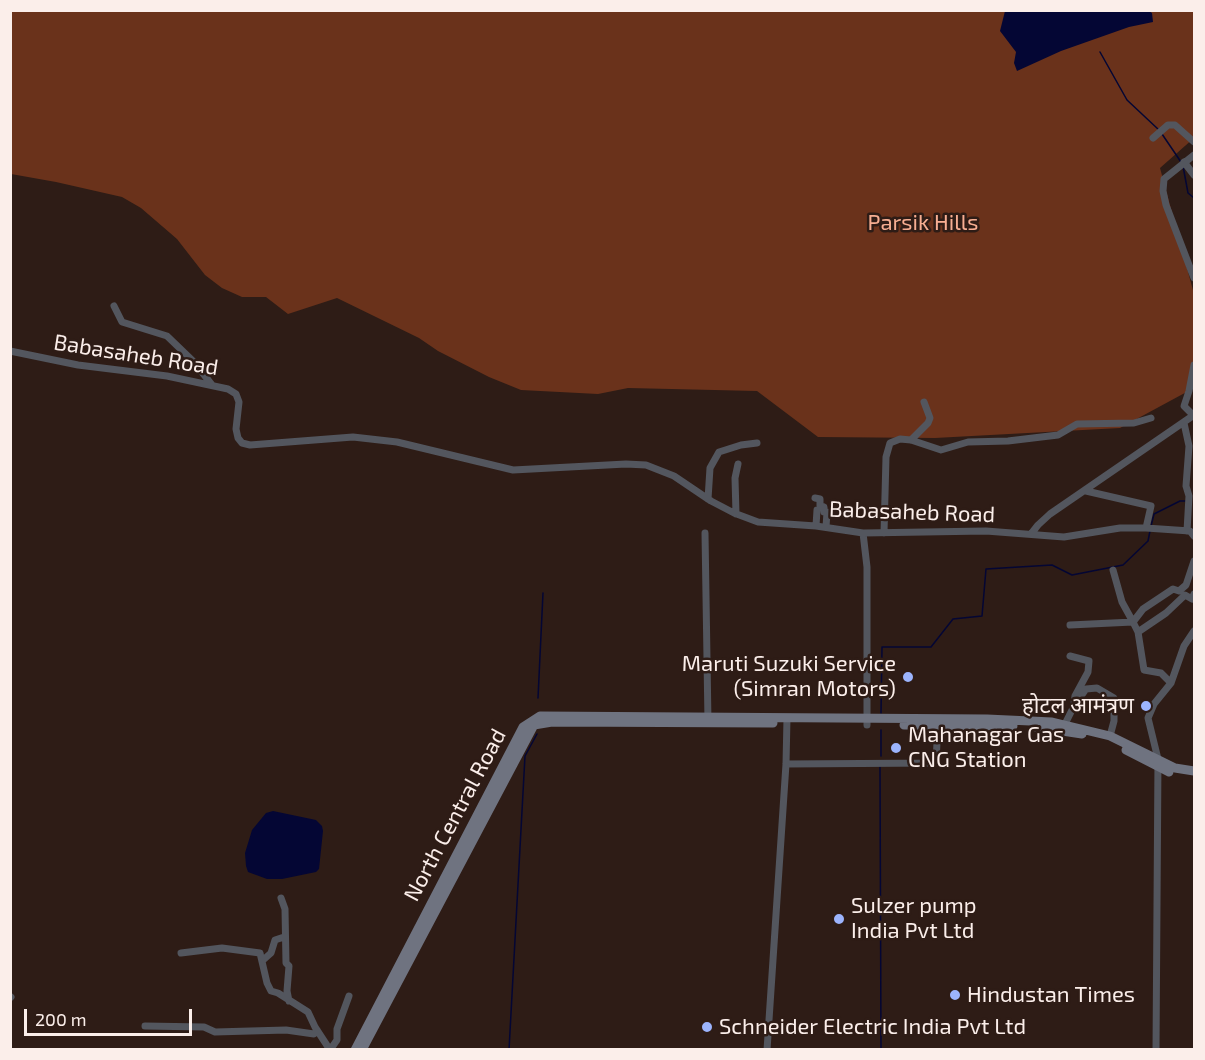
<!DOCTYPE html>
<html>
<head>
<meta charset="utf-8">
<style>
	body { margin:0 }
	#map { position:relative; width:1205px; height:1060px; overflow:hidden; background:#2e1c16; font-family:"Exo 2",sans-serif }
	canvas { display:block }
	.frame { position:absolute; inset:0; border:12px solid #fbeeea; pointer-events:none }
	.scale { position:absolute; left:24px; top:1009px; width:168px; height:27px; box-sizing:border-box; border:3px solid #fbeeea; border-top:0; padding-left:8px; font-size:18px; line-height:21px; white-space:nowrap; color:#fbeeea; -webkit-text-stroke:4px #2e1c16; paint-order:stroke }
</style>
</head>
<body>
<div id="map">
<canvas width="1205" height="1060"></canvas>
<div class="frame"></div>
<div class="scale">200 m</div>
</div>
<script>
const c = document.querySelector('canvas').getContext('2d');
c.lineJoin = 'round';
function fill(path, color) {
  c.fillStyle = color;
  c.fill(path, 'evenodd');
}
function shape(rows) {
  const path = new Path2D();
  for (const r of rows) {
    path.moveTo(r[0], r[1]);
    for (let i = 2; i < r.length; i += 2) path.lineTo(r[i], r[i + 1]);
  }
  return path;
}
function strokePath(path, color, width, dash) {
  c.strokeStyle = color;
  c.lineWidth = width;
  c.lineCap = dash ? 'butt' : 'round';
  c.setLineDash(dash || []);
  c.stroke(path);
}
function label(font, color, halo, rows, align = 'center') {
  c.font = font + ' "Exo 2","Noto Sans Devanagari",sans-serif';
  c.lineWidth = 5;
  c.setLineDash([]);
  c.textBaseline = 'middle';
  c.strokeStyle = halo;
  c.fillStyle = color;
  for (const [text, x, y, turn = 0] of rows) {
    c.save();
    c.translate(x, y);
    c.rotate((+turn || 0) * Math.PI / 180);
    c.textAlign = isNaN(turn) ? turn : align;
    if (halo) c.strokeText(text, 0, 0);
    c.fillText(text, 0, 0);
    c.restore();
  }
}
const green = shape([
	[10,11,1194,11,1194,138,1160,168,1194,294,1194,388,1120,428,935,438,818,437,757,391,628,388,598,394,521,390,489,377,438,351,419,338,337,298,288,314,266,297,242,297,222,288,205,275,177,239,141,208,122,197,56,182,11,174]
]);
const water = shape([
	[1005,11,1149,11,1152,13,1153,22,1129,27,1061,51,1017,71,1014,63,1016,52,1000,31],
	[273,811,316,820,322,826,323,831,319,869,316,872,282,879,267,879,248,872,246,866,245,853,252,830,266,813]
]);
const stream = shape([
	[1100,52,1127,100,1159,130],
	[1162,134,1181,162],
	[1183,166,1188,193,1194,198],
	[1151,526,1154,514,1180,501,1185,501],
	[538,698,543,593],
	[881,713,882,647,931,647,953,619,982,616,986,569,1052,565,1072,575,1123,565,1148,541,1150,531],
	[881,756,881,730],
	[880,767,881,1050],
	[509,1050,525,756,537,734]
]);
const street = shape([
	[1153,138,1168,125,1175,125,1194,142],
	[1194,155,1164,179,1163,191,1166,205,1194,278],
	[1184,162,1194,175],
	[114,306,122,322,167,336,194,362,212,385],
	[10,351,78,365,167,376,228,389,236,394,239,402,236,429,238,438,242,443,250,445,353,437,397,442,513,470,626,464,646,465,674,476,711,501,734,513,758,522,816,526,863,533,986,531,1064,537,1120,528,1146,528,1190,531,1194,536],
	[1194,365,1189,391,1184,406,1194,416],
	[1184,423,1189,446,1186,486,1189,496,1187,531],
	[911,440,928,423,930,418,924,402],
	[1086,491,1151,506,1146,528],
	[815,498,820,499,820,506,824,507,824,512,827,512,826,527],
	[708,499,710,468,719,452,741,445,757,443],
	[736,514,735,478,738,464],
	[816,526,817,510],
	[705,533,708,722],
	[863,533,867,567,867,725],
	[884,533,886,457,890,443,900,439,911,440,941,450,968,442,1008,441,1058,435,1077,424,1134,423,1151,418],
	[1031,534,1038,525,1050,514,1194,415],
	[1070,625,1133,622,1122,602,1113,570],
	[1138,632,1166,613,1185,595,1192,599,1194,594],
	[1070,656,1089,661,1088,672,1075,696,1074,704],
	[1171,683,1161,673,1144,670,1138,632,1133,622,1143,609,1173,589,1179,591,1186,585,1194,561],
	[1065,724,1074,706,1086,689,1097,688,1114,698,1114,721,1110,736],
	[786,764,936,763,937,742],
	[281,898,285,909,286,963,289,966,287,991,289,1001],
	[181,953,222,948,260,953,267,983,271,991,278,993,308,1012,315,1027,330,1050],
	[262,961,271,953,275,940,284,937],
	[10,998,11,997],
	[145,1026,204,1027,215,1032,286,1030,314,1034,317,1030],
	[330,1050,337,1040,337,1029,349,996],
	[767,1050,786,764,787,718],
	[1156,1050,1158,759,1148,718,1154,704,1171,683,1184,646,1194,631]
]);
const secondary = shape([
	[904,725,1013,726],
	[1036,727,1082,734],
	[1126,750,1169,772],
	[355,1050,523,727,540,716,987,719,1052,722,1110,736,1175,768,1194,771],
	[362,1050,534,725,552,722,773,723]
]);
const markers = [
	[908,677,6,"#9cb4fd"],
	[1146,706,6,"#9cb4fd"],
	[896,748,6,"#9cb4fd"],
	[839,919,6,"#9cb4fd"],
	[955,995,6,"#9cb4fd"],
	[707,1027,6,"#9cb4fd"]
];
const parkNames = [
	["Parsik Hills",923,223]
];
const streetNames = [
	["Babasaheb Road",136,355,9],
	["Babasaheb Road",912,512,2],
	["North Central Road",455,815,-62]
];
const poiNames = [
	["Maruti Suzuki Service",896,664,"right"],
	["(Simran Motors)",896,689,"right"],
	["होटल आमंत्रण",1134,706,"right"],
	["Mahanagar Gas",908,735],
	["CNG Station",908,760],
	["Sulzer pump",851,906],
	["India Pvt Ltd",851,931],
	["Hindustan Times",967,995],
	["Schneider Electric India Pvt Ltd",719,1027]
];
fill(green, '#6a321b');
fill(water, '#040634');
strokePath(stream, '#040634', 1.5);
strokePath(street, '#53565e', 7);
strokePath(secondary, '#6f7380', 9);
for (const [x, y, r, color] of markers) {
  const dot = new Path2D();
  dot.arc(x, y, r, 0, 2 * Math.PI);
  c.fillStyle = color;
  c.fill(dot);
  strokePath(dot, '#2e1c16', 2);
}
label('22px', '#f7ae92', '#2e1c16', parkNames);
label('22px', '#fbeeea', '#2e1c16', streetNames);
label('22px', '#fbeeea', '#2e1c16', poiNames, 'left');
</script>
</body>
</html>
